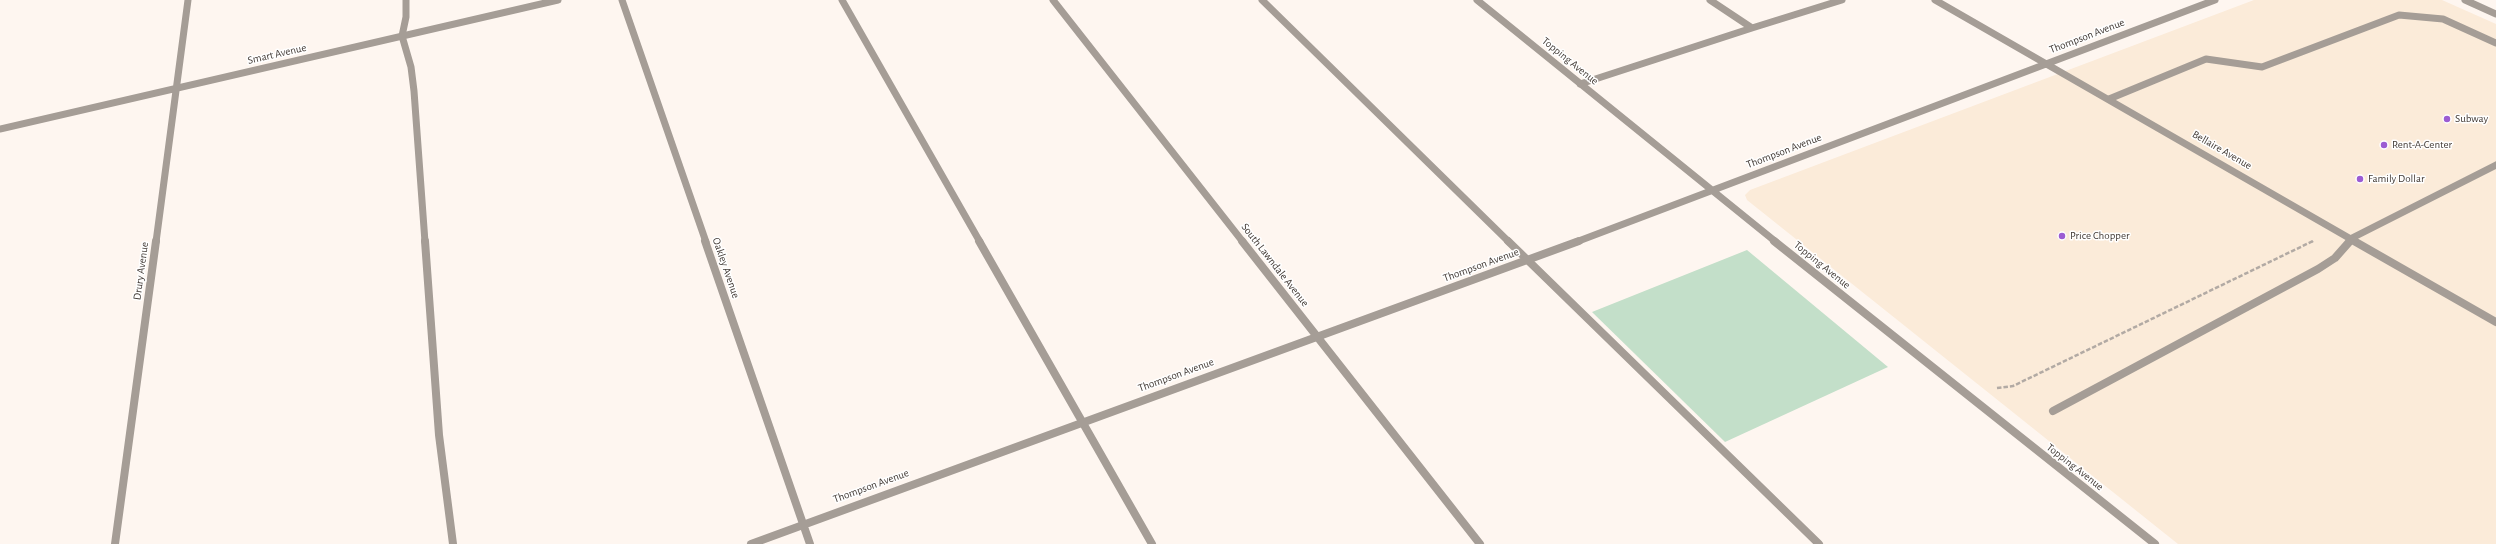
<!DOCTYPE html>
<html>
<head>
<meta charset="utf-8">
<style>
	body { margin:0 }
	canvas { display:block; background:#fef6f0 }
</style>
</head>
<body>
<canvas width="2496" height="544"></canvas>
<script>
const c = document.querySelector('canvas').getContext('2d');
c.lineJoin = 'round';
function fill(path, color) {
  c.fillStyle = color;
  c.fill(path, 'evenodd');
}
function shape(rows) {
  const path = new Path2D();
  for (const r of rows) {
    path.moveTo(r[0], r[1]);
    for (let i = 2; i < r.length; i += 2) path.lineTo(r[i], r[i + 1]);
  }
  return path;
}
function strokePath(path, color, width, dash) {
  c.strokeStyle = color;
  c.lineWidth = width;
  c.lineCap = dash ? 'butt' : 'round';
  c.setLineDash(dash || []);
  c.stroke(path);
}
function label(font, color, halo, rows, align = 'center') {
  c.font = font + ' "Alegreya Sans",sans-serif';
  c.lineWidth = 3;
  c.setLineDash([]);
  c.textBaseline = 'middle';
  c.strokeStyle = halo;
  c.fillStyle = color;
  for (const [text, x, y, turn = 0] of rows) {
    c.save();
    c.translate(x, y);
    c.rotate((+turn || 0) * Math.PI / 180);
    c.textAlign = isNaN(turn) ? turn : align;
    if (halo) c.strokeText(text, 0, 0);
    c.fillText(text, 0, 0);
    c.restore();
  }
}
const commercial = shape([
	[2254,0,2442,0,2496,24,2496,544,2178,544,1747,200,1745,195,1750,190]
]);
const green = shape([
	[1747,250,1888,367,1725,442,1592,312]
]);
const pathFar1 = shape([
	[2312,242,2313,241]
]);
const path = shape([
	[1997,388,2013,386,2313,241]
]);
const serviceFar1 = shape([
	[406,0,406,17,402,36,411,67,414,91,425,242],
	[842,0,980,242],
	[1262,0,1509,242],
	[1710,0,1752,28,1842,0],
	[1580,84,1752,28],
	[2109,99,2206,59,2262,67,2399,15,2443,19,2496,43],
	[2349,242,2352,238,2496,165]
]);
const service = shape([
	[425,241,439,435,453,544],
	[979,241,1152,544],
	[1508,241,1819,544],
	[2053,411,2318,269,2335,258,2350,241]
]);
const minorFar1 = shape([
	[622,0,706,242],
	[1053,0,1243,242],
	[1477,0,1776,242],
	[1935,0,2356,242],
	[2465,0,2496,14],
	[0,129,558,0],
	[156,242,188,0],
	[1576,242,2215,0]
]);
const minor = shape([
	[705,241,810,544],
	[1242,241,1480,544],
	[1774,241,2155,544],
	[2354,241,2496,322],
	[115,544,156,241],
	[751,544,1579,241]
]);
const markers = [
	[2447,119,4,"#9b5cd3"],
	[2384,145,4,"#9b5cd3"],
	[2360,179,4,"#9b5cd3"],
	[2062,236,4,"#9b5cd3"]
];
const streetNames = [
	["Thompson Avenue",2087,36,-21],
	["Smart Avenue",277,54,-13],
	["Topping Avenue",1570,61,39],
	["Bellaire Avenue",2222,150,30],
	["Thompson Avenue",1784,151,-21],
	["South Lawndale Avenue",1275,265,52],
	["Thompson Avenue",1481,265,-20],
	["Topping Avenue",1822,265,39],
	["Oakley Avenue",726,268,71],
	["Drury Avenue",141,271,-82],
	["Thompson Avenue",1176,375,-20],
	["Topping Avenue",2075,467,38],
	["Thompson Avenue",871,486,-20]
];
const poiNames = [
	["Subway",2455,119],
	["Rent-A-Center",2392,145],
	["Family Dollar",2368,179],
	["Price Chopper",2070,236]
];
fill(commercial, '#fbebd9');
fill(green, '#c3dfc9');
strokePath(pathFar1, '#b2aaa4', 2, [3.5, 1.5]);
strokePath(path, '#b2aaa4', 2.5, [4.5, 2]);
strokePath(serviceFar1, '#a59d96', 7);
strokePath(service, '#a59d96', 8);
strokePath(minorFar1, '#a59d96', 7);
strokePath(minor, '#a59d96', 8);
for (const [x, y, r, color] of markers) {
  const dot = new Path2D();
  dot.arc(x, y, r, 0, 2 * Math.PI);
  c.fillStyle = color;
  c.fill(dot);
  strokePath(dot, '#fff', 1.5);
}
label('11px', '#423a35', '#fff', streetNames);
label('11px', '#423a35', '#fff', poiNames, 'left');
</script>
</body>
</html>
